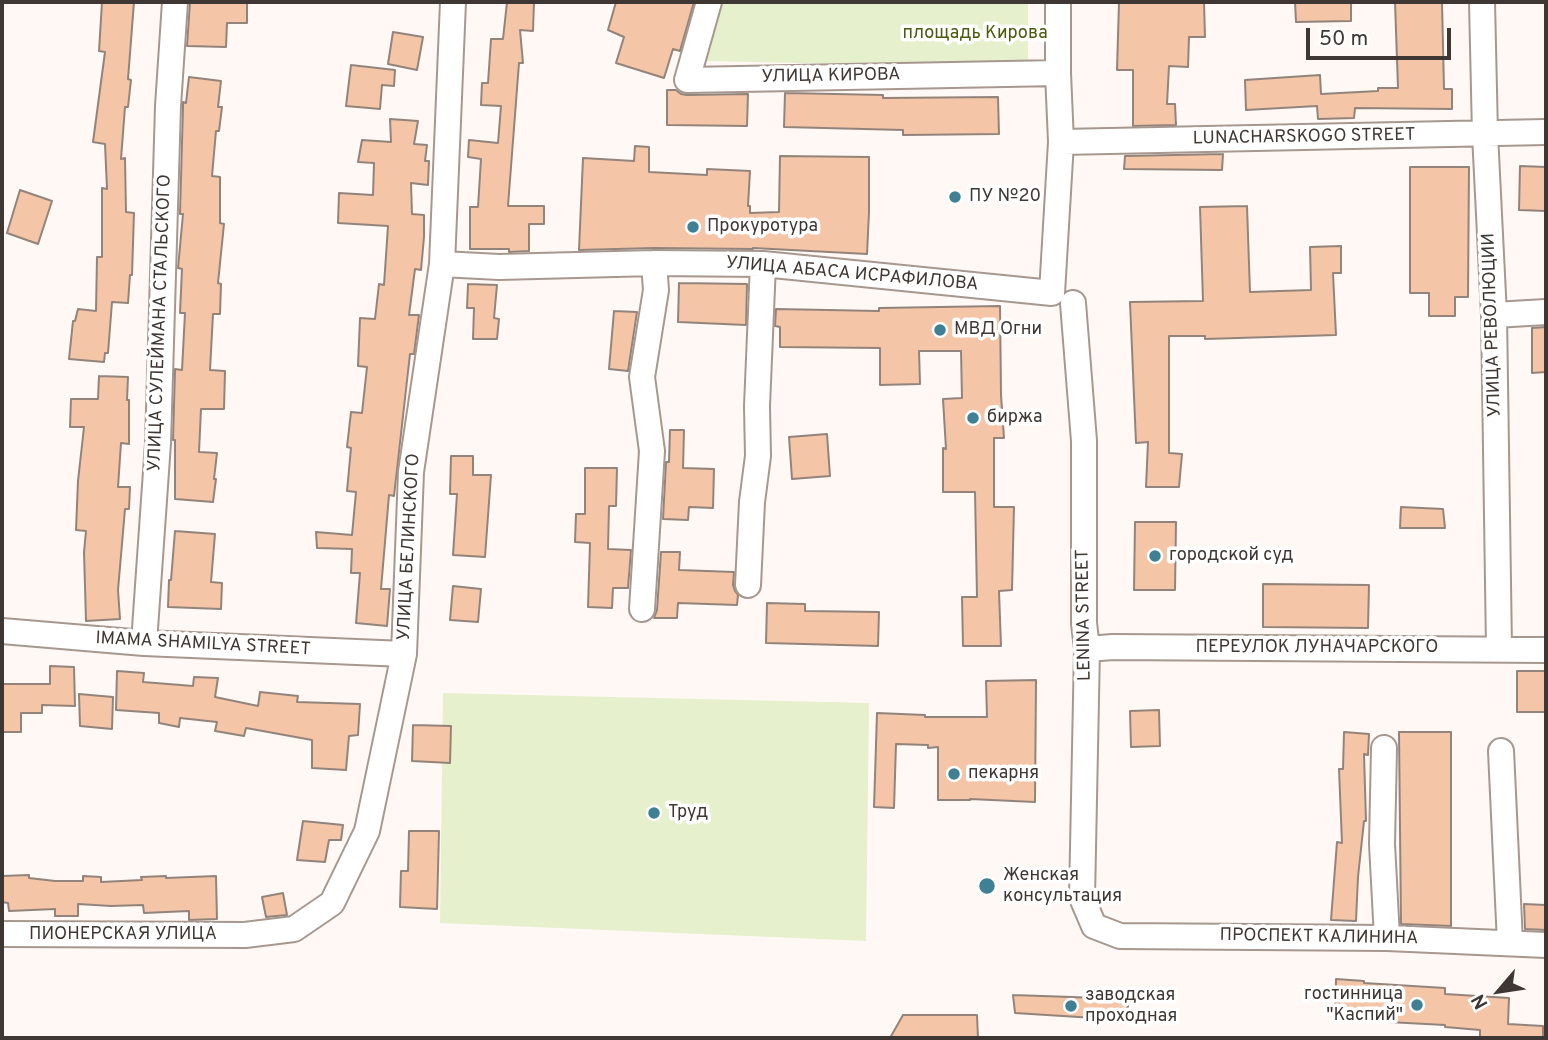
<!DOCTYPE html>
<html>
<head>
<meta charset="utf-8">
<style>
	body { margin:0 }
	#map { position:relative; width:1548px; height:1040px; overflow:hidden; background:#fff8f4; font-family:Overpass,sans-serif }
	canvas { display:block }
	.frame { position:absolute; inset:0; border:4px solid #3e3733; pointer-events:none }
	.north { position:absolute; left:1464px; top:956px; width:70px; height:70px; -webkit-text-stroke:5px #fff; paint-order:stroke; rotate:241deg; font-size:19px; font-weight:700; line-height:28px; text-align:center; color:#3e3733 }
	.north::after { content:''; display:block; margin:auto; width:24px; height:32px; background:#3e3733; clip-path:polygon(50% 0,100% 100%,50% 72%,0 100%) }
	.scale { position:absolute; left:1306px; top:28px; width:145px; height:32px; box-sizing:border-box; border:4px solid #3e3733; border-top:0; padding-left:9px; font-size:21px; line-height:24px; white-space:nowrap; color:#3e3733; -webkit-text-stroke:5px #fff; paint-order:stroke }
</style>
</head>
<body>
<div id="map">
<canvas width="1548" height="1040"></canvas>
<div class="frame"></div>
<div class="north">N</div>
<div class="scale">50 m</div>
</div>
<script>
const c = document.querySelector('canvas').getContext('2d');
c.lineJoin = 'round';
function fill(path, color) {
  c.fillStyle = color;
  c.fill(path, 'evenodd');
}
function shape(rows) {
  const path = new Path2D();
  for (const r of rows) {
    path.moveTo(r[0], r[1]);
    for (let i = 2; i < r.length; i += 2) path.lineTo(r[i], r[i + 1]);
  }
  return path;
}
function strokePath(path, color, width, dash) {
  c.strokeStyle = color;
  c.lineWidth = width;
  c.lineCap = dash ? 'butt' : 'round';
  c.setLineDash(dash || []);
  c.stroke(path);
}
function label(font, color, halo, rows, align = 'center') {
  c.font = font + ' Overpass,sans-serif';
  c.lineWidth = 7;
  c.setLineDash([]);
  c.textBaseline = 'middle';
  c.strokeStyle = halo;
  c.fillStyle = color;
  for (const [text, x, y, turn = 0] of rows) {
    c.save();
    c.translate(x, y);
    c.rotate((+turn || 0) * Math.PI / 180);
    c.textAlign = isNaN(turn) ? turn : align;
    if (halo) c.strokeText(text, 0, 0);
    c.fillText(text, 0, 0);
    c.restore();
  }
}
const green = shape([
	[723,2,1028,2,1028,68,706,61],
	[443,693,869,703,866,941,440,923]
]);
const building = shape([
	[102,2,134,2,128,79,131,80,128,107,125,107,121,159,125,158,126,212,134,213,132,275,130,275,128,303,112,302,108,353,105,353,104,362,69,359,73,321,75,321,78,309,96,311,97,257,102,257,102,188,107,189,105,144,93,142,105,52,99,51,102,2],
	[190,2,247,2,247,23,227,23,226,47,187,46,190,2],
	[507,2,534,2,533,31,520,30,523,63,519,63,508,206,544,206,544,224,529,224,529,251,509,252,509,249,470,249,470,207,478,207,481,159,468,157,469,140,498,143,501,106,481,105,482,83,488,83,491,39,503,39,507,2],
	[616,2,694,2,680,51,673,49,664,78,616,63,624,37,608,30,616,2],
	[1119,2,1204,2,1205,37,1189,37,1188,67,1169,66,1167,104,1175,104,1176,125,1133,126,1133,70,1117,70,1119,2],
	[1295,2,1351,2,1351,21,1296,22,1295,2],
	[1395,2,1442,2,1444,89,1452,89,1452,109,1355,108,1354,118,1318,119,1317,106,1246,110,1245,80,1320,75,1321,94,1378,91,1378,88,1398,88,1395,2],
	[393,32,423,37,417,70,388,64,393,32],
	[351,65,395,70,394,86,382,85,380,109,346,106,351,65],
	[189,77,221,81,218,107,222,107,219,131,216,131,212,176,220,177,220,223,224,224,218,283,221,284,220,314,213,314,210,370,225,371,224,409,201,409,199,452,217,453,214,479,216,479,213,502,175,499,175,440,173,440,175,369,182,370,185,313,180,313,182,269,178,268,183,214,180,214,183,107,183,102,186,103,189,77],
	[667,90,676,90,681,94,687,95,748,94,747,126,667,125,667,90],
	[785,93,883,95,883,98,998,97,999,134,903,135,903,130,784,127,785,93],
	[390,119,418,121,414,144,427,145,425,161,429,161,428,185,411,183,412,214,424,215,424,237,421,270,415,269,409,315,419,315,414,354,410,354,394,496,389,495,381,589,390,589,387,626,356,623,360,573,351,573,352,549,317,548,316,532,352,535,356,492,347,491,351,448,347,447,351,412,362,413,367,367,358,366,360,318,375,319,379,284,384,285,388,226,338,223,339,193,373,195,374,163,358,162,362,140,391,142,390,119],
	[635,146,649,147,649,172,707,175,707,169,750,171,748,206,750,206,750,213,779,212,780,156,869,157,869,212,867,254,753,248,753,249,654,248,579,250,583,158,634,161,635,146],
	[1223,154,1222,170,1124,169,1125,156,1223,154],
	[1520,166,1546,167,1546,211,1519,210,1520,166],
	[1410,167,1469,167,1468,297,1455,297,1455,316,1429,316,1429,293,1410,293,1410,167],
	[20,190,52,201,38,244,7,233,20,190],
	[1247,206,1250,292,1311,290,1310,247,1341,246,1341,273,1333,273,1336,335,1205,339,1205,336,1169,336,1169,453,1182,454,1179,487,1146,487,1148,442,1136,443,1130,302,1203,301,1200,207,1247,206],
	[679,283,747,284,746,325,678,322,679,283],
	[468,284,497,285,494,318,499,319,497,339,473,339,474,308,467,308,468,284],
	[1000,306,1001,395,1004,438,994,438,994,507,1014,507,1012,590,999,591,1001,646,963,646,962,597,977,597,975,492,943,492,943,448,946,449,943,399,962,398,961,351,919,351,920,384,880,385,880,348,780,347,780,327,775,326,776,309,879,311,879,308,1000,306],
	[614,311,637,312,628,371,609,369,614,311],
	[1546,327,1546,372,1532,373,1532,328,1546,327],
	[99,376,128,377,127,400,129,400,129,444,121,443,118,487,130,487,129,509,125,509,118,590,120,619,86,621,84,552,86,531,76,530,78,481,84,427,70,427,71,399,98,399,99,376],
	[670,430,684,430,683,468,714,469,713,508,689,507,688,520,663,519,666,462,669,462,670,430],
	[827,434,830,476,792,479,789,437,827,434],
	[451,456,473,456,473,475,491,475,485,557,453,555,457,494,450,494,451,456],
	[585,468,617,468,616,506,609,506,608,549,631,550,628,588,613,588,612,608,588,607,590,543,575,542,576,514,585,514,585,468],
	[1401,507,1443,509,1445,528,1400,528,1401,507],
	[1135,522,1176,522,1175,590,1134,590,1135,522],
	[175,531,215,534,211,582,222,583,221,609,168,607,169,580,171,580,175,531],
	[661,552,680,552,679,570,734,572,733,585,735,591,738,595,737,605,678,603,677,618,654,618,657,610,661,552],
	[1263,584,1369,585,1368,628,1263,627,1263,584],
	[453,586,481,589,478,622,450,620,453,586],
	[767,603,805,604,805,611,879,612,878,646,766,643,767,603],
	[50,666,74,667,75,706,42,705,42,713,21,713,21,732,2,732,2,684,50,684,50,666],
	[117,671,144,673,143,682,193,686,194,677,218,678,215,697,258,706,260,692,298,696,297,702,360,704,358,735,349,736,346,770,312,768,312,740,246,728,244,736,215,731,217,722,180,718,179,727,159,723,159,713,116,710,117,671],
	[1517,671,1546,671,1546,712,1517,712,1517,671],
	[1036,680,1035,802,970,799,970,800,938,800,938,747,928,748,928,745,896,744,894,808,874,807,877,713,925,715,925,717,987,717,986,681,1036,680],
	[79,694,113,697,112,729,80,726,79,694],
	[1159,710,1160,746,1131,747,1130,711,1159,710],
	[413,725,451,726,450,763,412,761,413,725],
	[1344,732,1369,734,1368,755,1364,754,1366,821,1364,821,1358,877,1356,921,1331,920,1337,842,1342,843,1339,769,1343,769,1344,732],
	[1399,732,1451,732,1451,926,1401,924,1399,732],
	[303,821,343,825,341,840,329,840,325,862,297,860,303,821],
	[409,831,439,831,437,909,400,907,401,871,408,871,409,831],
	[29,875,29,878,55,881,83,881,83,876,101,877,101,882,142,880,141,877,166,876,166,878,216,876,217,919,189,920,189,911,144,913,143,905,111,906,78,904,78,916,55,916,55,909,9,911,8,903,2,902,2,876,29,875],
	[283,893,287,915,266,917,262,897,283,893],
	[1524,904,1546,905,1546,930,1525,929,1524,904],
	[1336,979,1364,981,1364,983,1445,988,1445,994,1509,998,1508,1024,1543,1026,1543,1038,1480,1038,1480,1030,1445,1027,1445,1025,1388,1022,1388,1018,1335,1018,1336,979],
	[1013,995,1129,999,1126,1020,1015,1013,1013,995],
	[903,1015,977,1015,978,1038,890,1038,903,1015]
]);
const minor = shape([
	[709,2,687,80,1058,73],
	[1482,2,1485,134,1494,315,1499,649],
	[1061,142,1546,132],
	[442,264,499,267,654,263,763,264,1052,293,1061,142,1058,73,1058,2],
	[1073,303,1084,441,1084,623,1087,649,1082,898,1094,926,1120,936,1387,938,1546,945],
	[1494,315,1546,312],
	[748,585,752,502,758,456,757,406,763,264],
	[642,609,652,451,642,377,656,290,654,263],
	[2,631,144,643,404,654],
	[144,643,158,443,168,106,175,2],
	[1087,649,1113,647,1546,650],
	[1384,748,1382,844,1387,938],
	[1501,751,1510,943],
	[2,934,245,935,294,929,332,903,367,831,404,654,411,472,442,264,453,2]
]);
const markers = [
	[955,197,7,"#408094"],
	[693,227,7,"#408094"],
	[940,330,7,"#408094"],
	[973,418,7,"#408094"],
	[1155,556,7,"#408094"],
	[954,774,7,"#408094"],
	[654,813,7,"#408094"],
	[987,886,9,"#408094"],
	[1417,1005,7,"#408094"],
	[1071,1006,7,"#408094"]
];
const parkNames = [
	["площадь Кирова",975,34]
];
const streetNames = [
	["УЛИЦА КИРОВА",831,77,-1],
	["LUNACHARSKOGO STREET",1304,138,-1],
	["УЛИЦА АБАСА ИСРАФИЛОВА",852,275,5],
	["УЛИЦА СУЛЕЙМАНА СТАЛЬСКОГО",161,323,-88],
	["УЛИЦА РЕВОЛЮЦИИ",1493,325,-92],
	["УЛИЦА БЕЛИНСКОГО",410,547,-87],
	["LENINA STREET",1085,615,-91],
	["IMAMA SHAMILYA STREET",203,645,3],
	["ПЕРЕУЛОК ЛУНАЧАРСКОГО",1317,648],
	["ПИОНЕРСКАЯ УЛИЦА",123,935],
	["ПРОСПЕКТ КАЛИНИНА",1319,938,1]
];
const poiNames = [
	["ПУ №20",969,197],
	["Прокуротура",707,227],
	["МВД Огни",954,330],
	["биржа",987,418],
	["городской суд",1169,556],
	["пекарня",968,774],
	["Труд",668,813],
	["Женская",1003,876],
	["консультация",1003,897],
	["гостинница",1403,995,"right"],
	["\"Каспий\"",1403,1016,"right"],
	["заводская",1085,996],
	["проходная",1085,1017]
];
fill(green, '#e6f0cc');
fill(building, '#f4c5a7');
strokePath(building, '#93847b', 2);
strokePath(minor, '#a7988f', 28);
strokePath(minor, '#fff', 24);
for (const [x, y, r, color] of markers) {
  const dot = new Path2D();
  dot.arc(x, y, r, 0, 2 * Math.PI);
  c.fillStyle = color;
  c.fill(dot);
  strokePath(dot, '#fff', 2.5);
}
label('18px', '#4d5a0d', '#fff', parkNames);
label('18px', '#3e3733', '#fff', streetNames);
label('18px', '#3e3733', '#fff', poiNames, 'left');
</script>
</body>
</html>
